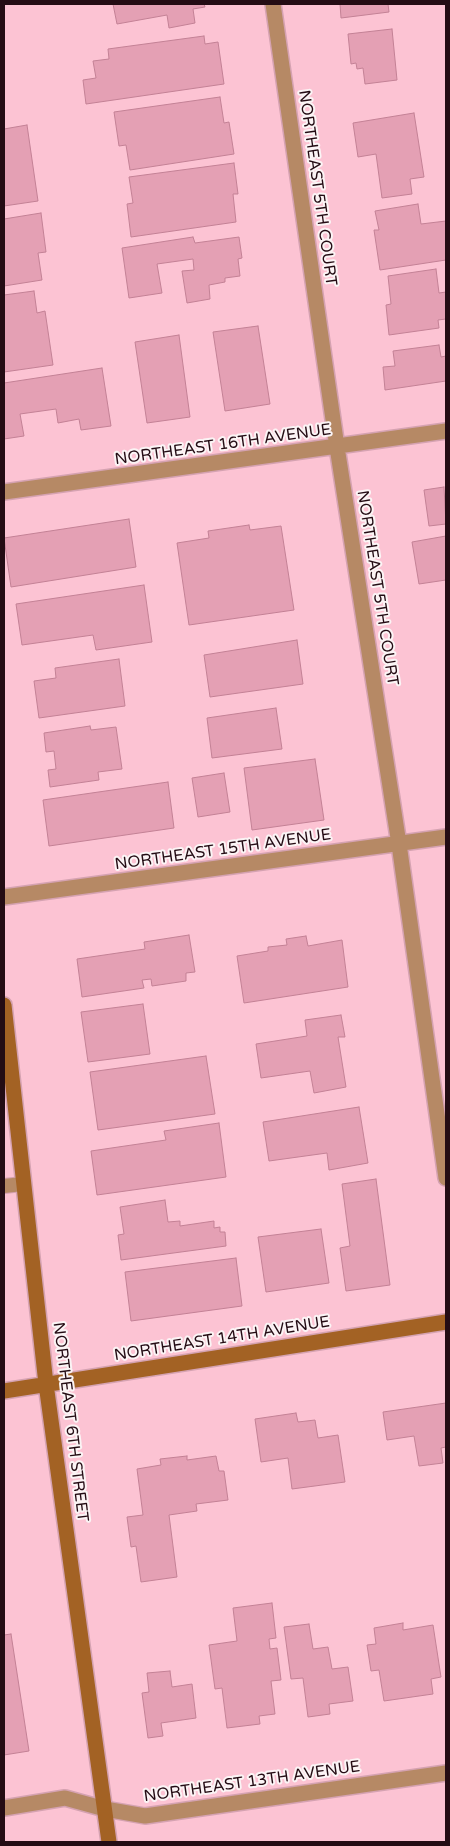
<!DOCTYPE html>
<html>
<head>
<meta charset="utf-8">
<style>
	body { margin:0 }
	#map { position:relative; width:450px; height:1846px; overflow:hidden; background:#fcc3d3; font-family:"Varela Round",sans-serif }
	canvas { display:block }
	.frame { position:absolute; inset:0; border:5px solid #240c14; pointer-events:none }
</style>
</head>
<body>
<div id="map">
<canvas width="450" height="1846"></canvas>
<div class="frame"></div>
</div>
<script>
const c = document.querySelector('canvas').getContext('2d');
c.lineJoin = 'round';
function fill(path, color) {
  c.fillStyle = color;
  c.fill(path, 'evenodd');
}
function shape(rows) {
  const path = new Path2D();
  for (const r of rows) {
    path.moveTo(r[0], r[1]);
    for (let i = 2; i < r.length; i += 2) path.lineTo(r[i], r[i + 1]);
  }
  return path;
}
function strokePath(path, color, width, dash) {
  c.strokeStyle = color;
  c.lineWidth = width;
  c.lineCap = dash ? 'butt' : 'round';
  c.setLineDash(dash || []);
  c.stroke(path);
}
function label(font, color, halo, rows, align = 'center') {
  c.font = font + ' "Varela Round",sans-serif';
  c.lineWidth = 4;
  c.setLineDash([]);
  c.textBaseline = 'middle';
  c.strokeStyle = halo;
  c.fillStyle = color;
  for (const [text, x, y, turn = 0] of rows) {
    c.save();
    c.translate(x, y);
    c.rotate((+turn || 0) * Math.PI / 180);
    c.textAlign = isNaN(turn) ? turn : align;
    if (halo) c.strokeText(text, 0, 0);
    c.fillText(text, 0, 0);
    c.restore();
  }
}
const building = shape([
	[113,4,204,4,205,7,193,9,195,23,169,28,167,15,117,24,113,4],
	[340,4,388,4,389,12,341,18,340,4],
	[392,29,397,80,365,84,363,68,357,69,356,63,351,64,348,34,392,29],
	[204,36,205,44,218,42,224,84,86,104,83,80,96,78,93,61,109,59,108,49,204,36],
	[220,97,224,123,229,122,234,154,130,170,126,145,119,146,114,112,220,97],
	[414,113,424,177,410,179,412,194,382,198,376,154,358,157,353,123,414,113],
	[27,125,38,201,4,206,4,129,27,125],
	[234,163,238,194,233,194,236,222,131,237,127,204,133,203,129,177,234,163],
	[418,204,421,224,446,221,446,260,380,270,374,230,379,230,375,211,418,204],
	[41,213,46,252,38,253,42,280,4,286,4,219,41,213],
	[193,237,195,243,239,237,242,258,238,259,240,276,225,278,225,282,209,285,210,299,187,303,182,271,194,270,193,259,157,264,162,293,129,298,122,248,193,237],
	[436,269,439,293,446,292,446,319,438,320,439,328,389,335,386,305,391,304,388,276,436,269],
	[34,291,37,313,45,311,53,365,4,372,4,295,34,291],
	[258,326,270,404,225,411,213,332,258,326],
	[179,335,190,417,147,423,135,342,179,335],
	[439,345,441,357,446,356,446,381,385,390,383,367,395,366,393,351,439,345],
	[102,368,111,426,81,430,79,419,58,423,56,409,20,414,24,436,4,439,4,383,102,368],
	[444,487,446,524,429,526,424,490,444,487],
	[129,519,136,567,11,587,4,538,129,519],
	[249,525,250,530,281,526,294,610,189,625,177,543,209,538,208,531,249,525],
	[446,536,446,580,419,584,412,542,446,536],
	[144,585,152,642,96,650,93,635,22,645,16,604,144,585],
	[297,640,303,684,210,697,204,655,297,640],
	[119,659,125,706,39,718,34,681,56,678,55,668,119,659],
	[276,708,282,749,212,758,207,718,276,708],
	[90,726,91,730,116,727,122,769,98,772,99,780,50,787,48,770,56,769,54,751,46,752,44,733,90,726],
	[315,759,324,820,252,830,244,768,315,759],
	[224,773,230,812,198,817,192,778,224,773],
	[168,782,174,828,49,846,43,800,168,782],
	[189,935,195,972,186,973,186,981,152,986,151,979,142,980,144,988,82,997,77,959,145,949,144,942,189,935],
	[306,936,308,946,342,940,348,987,244,1003,237,956,268,951,268,947,287,945,286,939,306,936],
	[143,1004,150,1054,88,1062,81,1012,143,1004],
	[341,1015,345,1037,338,1037,346,1087,314,1093,310,1071,261,1078,256,1044,307,1036,305,1020,341,1015],
	[206,1056,215,1114,98,1130,90,1072,206,1056],
	[359,1107,368,1163,329,1170,327,1153,269,1161,263,1122,359,1107],
	[219,1123,226,1177,97,1195,91,1151,166,1140,164,1131,219,1123],
	[376,1179,390,1285,346,1291,340,1248,350,1246,342,1184,376,1179],
	[165,1200,168,1222,180,1221,180,1226,214,1221,214,1228,220,1227,220,1232,225,1232,226,1246,121,1260,118,1235,124,1234,120,1207,165,1200],
	[321,1229,329,1283,266,1292,258,1237,321,1229],
	[236,1258,242,1306,131,1321,125,1272,236,1258],
	[446,1403,446,1447,441,1448,443,1463,419,1466,414,1436,387,1440,383,1412,446,1403],
	[296,1413,298,1422,315,1420,318,1438,338,1435,345,1482,292,1489,288,1458,261,1462,255,1419,296,1413],
	[187,1456,187,1460,216,1456,219,1471,224,1471,228,1500,196,1504,197,1511,169,1515,177,1577,141,1582,136,1546,131,1547,127,1517,143,1515,137,1469,161,1465,160,1459,187,1456],
	[272,1603,276,1638,269,1639,270,1649,277,1648,281,1680,271,1681,275,1714,259,1716,260,1724,227,1728,222,1688,215,1689,209,1645,237,1641,233,1608,272,1603],
	[403,1623,403,1630,433,1625,441,1677,431,1679,433,1694,384,1701,379,1670,371,1671,367,1645,376,1644,374,1628,403,1623],
	[309,1624,313,1649,328,1647,332,1669,348,1667,353,1701,329,1704,330,1714,308,1717,303,1678,291,1679,284,1627,309,1624],
	[11,1634,29,1751,4,1755,4,1635,11,1634],
	[170,1671,172,1687,192,1684,196,1718,161,1723,163,1736,148,1738,142,1693,149,1692,147,1673,170,1671]
]);
const lane = shape([
	[4,1186,23,1184]
]);
const street = shape([
	[273,4,337,447,399,844,446,1178],
	[4,492,446,431],
	[4,897,446,837],
	[4,1808,65,1798,105,1809,145,1816,446,1773]
]);
const secondary = shape([
	[4,1005,46,1384,109,1842],
	[4,1391,446,1322]
]);
const streetNames = [
	["NORTHEAST 5TH COURT",317,188,82],
	["NORTHEAST 16TH AVENUE",223,445,-8],
	["NORTHEAST 5TH COURT",377,588,81],
	["NORTHEAST 15TH AVENUE",223,850,-8],
	["NORTHEAST 14TH AVENUE",222,1339,-9],
	["NORTHEAST 6TH STREET",70,1422,83],
	["NORTHEAST 13TH AVENUE",252,1782,-8]
];
fill(building, '#e4a0b4');
strokePath(building, '#c38195', 1);
strokePath(lane, '#d5a2b1', 16);
strokePath(street, '#d5a2b1', 18);
strokePath(secondary, '#d5a2b1', 18);
strokePath(lane, '#b68965', 14);
strokePath(street, '#b68965', 15);
strokePath(secondary, '#a36224', 15);
label('16px', '#240c14', '#fbf4f5', streetNames);
</script>
</body>
</html>
